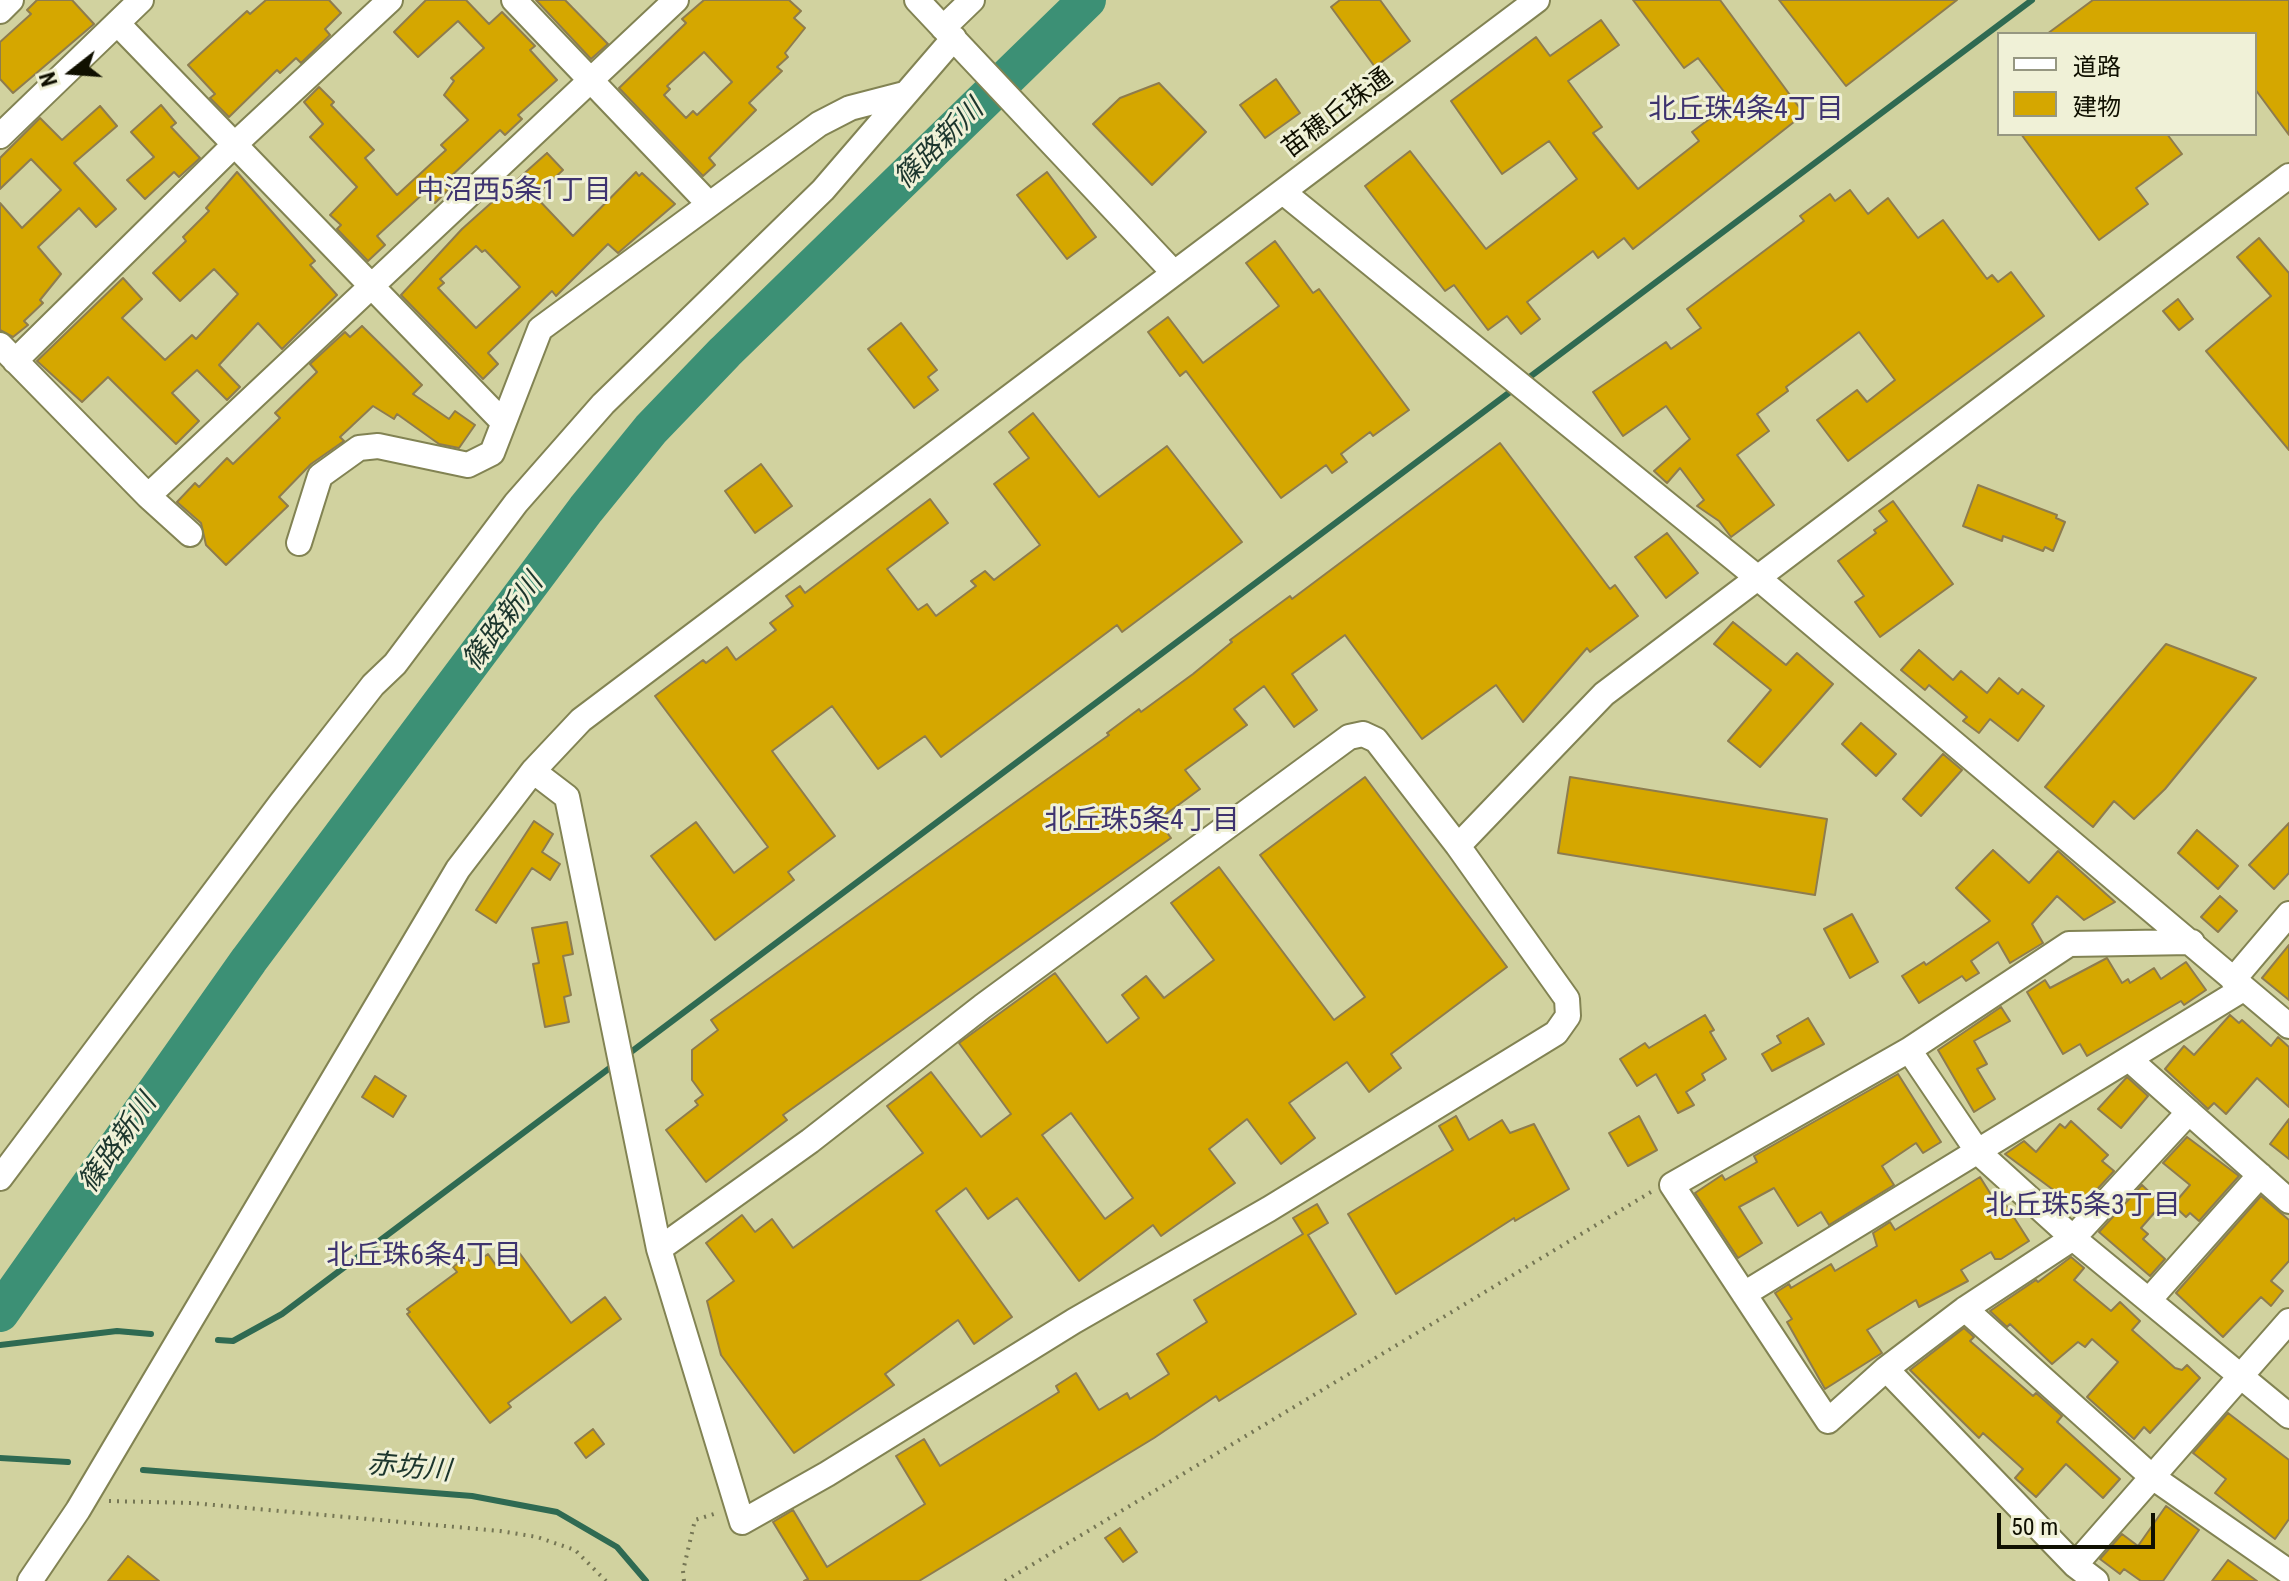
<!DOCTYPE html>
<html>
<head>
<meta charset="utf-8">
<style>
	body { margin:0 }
	#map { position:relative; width:2289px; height:1581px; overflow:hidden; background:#d1d29f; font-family:"Roboto Condensed","Noto Sans JP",sans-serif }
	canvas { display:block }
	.legend { position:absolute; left:1997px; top:32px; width:260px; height:104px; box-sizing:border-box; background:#f0f1d7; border:2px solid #969781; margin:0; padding:10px 14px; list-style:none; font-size:24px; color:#101001 }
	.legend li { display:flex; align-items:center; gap:16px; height:40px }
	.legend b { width:40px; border:2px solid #969781 }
	.north { position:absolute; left:32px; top:32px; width:80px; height:80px; -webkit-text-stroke:6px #f0f1d7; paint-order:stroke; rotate:253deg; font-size:22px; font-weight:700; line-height:32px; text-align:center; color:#101001 }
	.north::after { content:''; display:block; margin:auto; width:28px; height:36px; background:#101001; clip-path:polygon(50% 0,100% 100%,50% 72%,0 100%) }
	.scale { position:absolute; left:1997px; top:1513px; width:158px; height:36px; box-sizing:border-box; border:4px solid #101001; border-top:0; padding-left:10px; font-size:24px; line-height:28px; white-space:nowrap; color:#101001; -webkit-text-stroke:6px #f0f1d7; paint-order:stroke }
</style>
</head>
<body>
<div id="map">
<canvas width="2289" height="1581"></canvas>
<ul class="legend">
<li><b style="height:10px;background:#fff"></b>道路</li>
<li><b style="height:22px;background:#d5a700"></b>建物</li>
</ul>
<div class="north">N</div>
<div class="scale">50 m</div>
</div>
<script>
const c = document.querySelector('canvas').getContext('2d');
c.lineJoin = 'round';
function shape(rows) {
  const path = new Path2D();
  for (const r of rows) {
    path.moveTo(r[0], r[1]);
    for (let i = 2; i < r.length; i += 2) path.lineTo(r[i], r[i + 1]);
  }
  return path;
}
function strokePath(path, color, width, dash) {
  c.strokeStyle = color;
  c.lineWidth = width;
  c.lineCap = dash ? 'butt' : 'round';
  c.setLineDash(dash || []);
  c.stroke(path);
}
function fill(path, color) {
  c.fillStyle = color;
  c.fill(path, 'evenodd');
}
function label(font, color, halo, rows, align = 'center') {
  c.font = font + ' "Roboto Condensed","Noto Sans JP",sans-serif';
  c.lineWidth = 6;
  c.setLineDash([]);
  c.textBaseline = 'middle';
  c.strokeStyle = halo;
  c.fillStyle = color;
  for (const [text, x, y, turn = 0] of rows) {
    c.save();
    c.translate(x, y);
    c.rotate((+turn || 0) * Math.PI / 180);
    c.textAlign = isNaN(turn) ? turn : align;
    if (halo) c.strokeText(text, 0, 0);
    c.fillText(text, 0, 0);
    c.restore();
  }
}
const stream = shape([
	[1523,382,2032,0],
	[627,1055,1514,389],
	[218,1340,233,1341,282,1314,615,1064],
	[0,1345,117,1331,151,1334],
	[0,1458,68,1462],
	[143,1470,472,1496,557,1512,617,1547,646,1581]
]);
const river = shape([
	[0,1313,249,960,586,509,651,429,725,352,1087,0]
]);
const building = shape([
	[37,0,72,0,94,24,13,93,0,79,0,42,31,14,27,10,37,0],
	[266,0,329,0,341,13,325,29,330,35,301,63,296,58,280,73,277,70,229,117,210,98,215,94,188,65,247,11,250,14,266,0],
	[426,0,466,0,489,24,502,12,535,46,530,50,557,80,518,115,522,119,505,135,500,130,447,180,452,186,435,203,425,192,377,236,385,245,368,261,337,229,341,225,330,215,357,187,310,137,323,124,304,102,319,87,334,102,331,105,374,150,365,158,397,195,446,150,441,145,468,120,444,95,454,81,451,78,484,48,458,21,418,57,394,32,426,0],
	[536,0,565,0,608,44,591,59,536,0],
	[704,0,789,0,801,11,794,18,805,28,785,53,788,57,777,67,782,71,749,103,756,110,709,158,715,165,703,176,619,88,686,23,682,19,704,0],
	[704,52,732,82,697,115,693,111,686,118,664,95,670,89,667,86,704,52],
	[1340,0,1380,0,1410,41,1375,67,1331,7,1340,0],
	[1633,0,1720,0,1804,114,1633,249,1624,238,1598,258,1593,251,1527,302,1540,319,1521,334,1507,316,1488,330,1454,285,1445,291,1365,186,1410,151,1486,249,1577,179,1549,141,1502,174,1451,101,1536,37,1550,56,1601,20,1619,45,1568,81,1602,127,1593,133,1638,189,1699,141,1692,132,1732,102,1698,58,1684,68,1633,0],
	[1779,0,1957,0,1846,86,1779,0],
	[2093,0,2289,0,2289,135,2255,89,2255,34,2047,34,2093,0],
	[1276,79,1300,113,1265,138,1240,105,1276,79],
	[1159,83,1206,132,1152,185,1093,124,1120,98,1159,83],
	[161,105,176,123,171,127,200,158,179,177,174,172,145,199,127,180,154,157,131,132,161,105],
	[100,106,117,126,74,163,116,209,96,227,79,208,38,247,61,274,40,300,43,303,24,321,28,325,13,337,0,330,0,203,22,228,61,190,31,159,0,189,0,158,40,118,62,140,100,106],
	[2021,134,2167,134,2182,154,2136,188,2148,204,2099,240,2021,134],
	[547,153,563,170,535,196,573,236,636,172,639,176,642,173,675,204,618,253,608,244,556,296,552,291,488,353,498,364,483,379,401,295,462,229,547,153],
	[476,246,482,252,485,250,520,287,476,328,438,288,444,283,440,279,476,246],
	[237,172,315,261,310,265,337,295,282,349,258,323,219,365,240,387,227,400,197,370,172,393,199,421,176,444,108,377,82,402,37,361,123,278,142,299,122,318,165,360,192,335,196,339,238,294,214,269,180,301,153,273,186,241,183,237,209,211,206,208,237,172],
	[1047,172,1096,237,1067,259,1017,195,1047,172],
	[1850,190,1868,214,1888,198,1918,238,1943,220,1987,279,1992,275,1998,282,2011,272,2044,316,1848,461,1817,420,1857,390,1867,402,1895,380,1859,332,1786,387,1788,391,1757,414,1769,431,1737,455,1774,505,1731,537,1719,521,1697,506,1704,500,1680,468,1667,483,1654,471,1690,439,1666,406,1623,436,1593,392,1666,342,1671,349,1701,328,1687,309,1804,221,1800,216,1830,194,1835,201,1850,190],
	[2259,238,2289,273,2289,450,2206,351,2271,296,2237,257,2259,238],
	[1275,241,1313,293,1319,289,1409,410,1373,436,1370,432,1341,454,1347,462,1332,473,1326,465,1281,498,1186,371,1180,376,1148,332,1168,317,1203,363,1279,306,1246,263,1275,241],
	[2178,299,2193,319,2179,330,2163,311,2178,299],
	[901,323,937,370,928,377,938,390,914,408,868,349,901,323],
	[362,326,422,385,413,394,449,419,455,411,475,425,459,448,439,444,397,414,394,419,373,406,340,437,344,441,311,464,279,497,288,506,226,565,206,545,201,523,177,502,195,483,199,487,227,458,233,464,280,418,275,413,317,372,310,364,345,332,350,337,362,326],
	[1033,413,1099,497,1167,446,1242,542,1122,632,1117,625,941,757,925,736,878,769,832,706,772,751,835,836,788,872,794,880,715,940,651,856,696,822,734,873,768,847,655,696,703,660,706,663,727,647,736,660,776,630,770,623,793,606,786,596,800,586,805,593,930,499,948,523,887,569,918,610,927,604,936,616,976,586,971,581,985,571,994,580,1040,545,994,484,1029,458,1009,432,1033,413],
	[1500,443,1610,589,1615,585,1638,616,1590,652,1587,648,1523,722,1496,685,1422,739,1345,635,1292,674,1317,710,1294,727,1264,686,1234,709,1247,725,1185,770,1200,789,1158,820,1171,838,783,1115,787,1120,706,1182,666,1130,698,1105,695,1101,703,1095,692,1080,692,1050,718,1030,711,1020,1109,735,1107,733,1139,709,1141,712,1193,674,1232,642,1230,640,1290,596,1292,599,1500,443],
	[761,464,792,506,755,533,725,491,761,464],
	[1978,485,2057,515,2056,518,2065,522,2053,551,2045,547,2043,551,2003,536,2002,541,1963,526,1978,485],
	[1893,501,1953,584,1880,637,1855,602,1864,596,1838,561,1876,533,1874,530,1887,521,1879,511,1893,501],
	[1667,533,1698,573,1666,598,1635,557,1667,533],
	[1733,622,1786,665,1797,653,1833,684,1760,767,1728,741,1771,690,1714,644,1733,622],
	[2166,644,2256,678,2165,789,2134,819,2114,801,2093,827,2045,787,2166,644],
	[1919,650,1953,680,1961,671,1987,693,1999,678,2018,694,2022,689,2044,706,2018,741,1990,719,1979,733,1963,721,1967,717,1929,685,1925,690,1901,670,1919,650],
	[1861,723,1896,754,1876,776,1842,744,1861,723],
	[1943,754,1962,770,1921,816,1903,799,1943,754],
	[1365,777,1507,967,1391,1054,1401,1068,1369,1092,1347,1062,1289,1103,1315,1138,1281,1164,1247,1119,1209,1149,1235,1183,1161,1236,1153,1225,1079,1281,1017,1198,988,1219,966,1188,936,1211,1012,1317,974,1344,958,1320,885,1374,894,1385,794,1453,721,1355,707,1301,734,1281,706,1243,742,1215,755,1232,772,1219,793,1248,923,1153,887,1106,931,1072,981,1137,1011,1114,959,1043,1055,973,1107,1043,1139,1018,1122,995,1146,976,1164,998,1214,960,1171,903,1219,867,1334,1020,1365,997,1260,855,1365,777],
	[1071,1113,1133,1198,1105,1219,1042,1135,1071,1113],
	[1570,777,1827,819,1815,895,1558,853,1570,777],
	[534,821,553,834,542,852,560,864,550,880,532,868,496,923,476,910,534,821],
	[2289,823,2289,873,2274,889,2249,865,2289,823],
	[2197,830,2238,866,2218,889,2178,853,2197,830],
	[1993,850,2029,883,2058,851,2115,902,2084,920,2057,896,2032,924,2043,943,2010,963,1998,942,1971,961,1979,973,1966,981,1962,976,1919,1003,1902,976,1924,962,1926,965,1990,921,1956,888,1993,850],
	[2220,896,2237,911,2218,932,2201,917,2220,896],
	[1852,914,1878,962,1850,978,1824,929,1852,914],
	[567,922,573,954,563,956,571,995,564,997,569,1022,545,1027,533,964,539,963,532,928,567,922],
	[2289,945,2289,1000,2262,978,2289,945],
	[2107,958,2122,983,2128,979,2130,983,2154,968,2161,979,2186,962,2206,990,2184,1005,2181,1001,2087,1056,2080,1044,2063,1054,2027,992,2045,980,2050,988,2107,958],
	[2001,1007,2010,1021,1974,1041,1987,1064,1977,1069,1995,1099,1974,1112,1938,1050,2001,1007],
	[1705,1015,1714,1030,1710,1032,1726,1059,1702,1074,1705,1080,1686,1092,1694,1105,1678,1113,1656,1074,1637,1086,1620,1059,1645,1043,1649,1048,1705,1015],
	[2230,1015,2239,1023,2242,1020,2271,1046,2278,1037,2289,1047,2289,1107,2257,1078,2226,1114,2214,1103,2208,1109,2165,1069,2184,1046,2194,1055,2230,1015],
	[1808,1018,1824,1044,1772,1071,1762,1054,1781,1043,1777,1036,1808,1018],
	[1898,1074,1941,1142,1923,1153,1916,1143,1882,1166,1894,1185,1829,1225,1821,1212,1798,1226,1774,1188,1739,1207,1762,1243,1738,1258,1695,1193,1722,1175,1725,1180,1757,1162,1754,1156,1898,1074],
	[375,1076,406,1096,393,1117,362,1097,375,1076],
	[2127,1077,2148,1096,2121,1128,2098,1109,2127,1077],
	[1456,1116,1469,1140,1502,1120,1510,1133,1534,1124,1569,1189,1515,1221,1514,1218,1396,1294,1348,1214,1453,1150,1439,1126,1456,1116],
	[1639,1116,1657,1150,1628,1166,1609,1133,1639,1116],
	[2289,1119,2289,1159,2270,1144,2289,1119],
	[2071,1121,2108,1155,2102,1161,2114,1171,2079,1209,2005,1154,2024,1141,2036,1152,2060,1124,2065,1128,2071,1121],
	[2187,1137,2239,1176,2199,1221,2190,1213,2186,1217,2173,1205,2190,1185,2163,1163,2187,1137],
	[1980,1177,2000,1209,2006,1205,2029,1241,2001,1259,1995,1259,1991,1252,1961,1270,1968,1281,1919,1307,1916,1300,1867,1330,1882,1353,1825,1389,1787,1322,1792,1319,1775,1293,1789,1284,1791,1288,1831,1264,1835,1271,1877,1246,1873,1233,1890,1222,1895,1230,1980,1177],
	[2142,1185,2162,1204,2141,1228,2148,1234,2143,1239,2165,1259,2150,1276,2099,1232,2142,1185],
	[2261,1196,2289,1220,2289,1261,2271,1281,2283,1291,2271,1306,2261,1297,2223,1337,2176,1293,2261,1196],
	[1317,1204,1328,1223,1308,1235,1356,1314,1219,1401,1216,1396,1154,1438,919,1581,804,1581,808,1579,773,1522,793,1510,827,1567,925,1504,896,1456,924,1439,940,1466,1059,1392,1056,1386,1076,1373,1099,1410,1127,1393,1130,1399,1169,1374,1157,1354,1207,1322,1194,1300,1303,1234,1293,1218,1317,1204],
	[518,1251,571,1323,605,1297,621,1319,508,1403,511,1407,490,1423,407,1314,410,1312,407,1309,457,1272,453,1267,466,1257,473,1265,488,1254,497,1267,518,1251],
	[2071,1257,2084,1268,2074,1280,2111,1311,2120,1302,2140,1321,2132,1330,2175,1368,2182,1370,2187,1365,2200,1378,2150,1433,2144,1427,2134,1439,2087,1397,2118,1362,2092,1339,2085,1347,2078,1342,2052,1364,2010,1324,2007,1327,1990,1311,2036,1280,2038,1282,2071,1257],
	[1964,1328,1974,1337,1970,1341,2033,1396,2036,1393,2062,1416,2057,1422,2120,1479,2103,1498,2066,1464,2036,1497,2015,1478,2023,1469,1983,1433,1979,1438,1910,1370,1964,1328],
	[2228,1413,2289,1460,2289,1519,2275,1539,2215,1493,2226,1479,2193,1453,2228,1413],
	[593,1429,604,1444,586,1458,575,1443,593,1429],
	[2166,1506,2199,1530,2163,1581,2141,1581,2124,1569,2120,1574,2100,1559,2122,1534,2138,1546,2166,1506],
	[1120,1528,1137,1552,1123,1562,1105,1538,1120,1528],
	[128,1556,159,1581,108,1581,128,1556],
	[2228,1560,2257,1581,2212,1581,2228,1560]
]);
const path = shape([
	[109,1501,192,1503,500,1531,537,1537,575,1550,606,1581],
	[684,1581,683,1571,695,1520,717,1513],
	[1005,1581,1651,1192]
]);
const minor = shape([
	[514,0,709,204],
	[917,0,1174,273],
	[0,11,11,0],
	[117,23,502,421],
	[943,28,972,0],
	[0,136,141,0],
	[1283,192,1758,578,2289,1026],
	[0,345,148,496,190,534],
	[15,361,234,145,390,0],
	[148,496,676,0],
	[299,543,320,476,359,448,378,446,468,465,492,453,540,329,819,124,850,108,904,94],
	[1363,734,1376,740,1458,846,1567,999,1568,1016,1556,1033,1269,1209,1074,1321,827,1474,742,1522,659,1249,810,1141,983,1006,1349,737,1363,734],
	[533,771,567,797,659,1249],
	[1458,846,1604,694,2289,176],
	[2233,980,2289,914],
	[1909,1050,1978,1152,2073,1238,2289,1416],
	[2129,1059,2289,1201],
	[2189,1112,2073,1238,1965,1309,1886,1369,1828,1421,1672,1185,1909,1050,2069,944,2192,942],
	[0,1178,281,803,373,685,395,664,516,503,603,404,823,190,954,38],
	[1744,1294,2243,989],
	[2149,1300,2260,1175],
	[1965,1309,2151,1476,2289,1572],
	[1886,1369,2075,1565,2096,1581],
	[2075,1565,2289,1321],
	[30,1581,78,1510,458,869,533,771,581,720,1537,0]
]);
const streetNames = [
	["苗穂丘珠通",1338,114,-37]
];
const neighbourhoodNames = [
	["北丘珠4条4丁目",1746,111],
	["中沼西5条1丁目",514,192],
	["北丘珠5条4丁目",1142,822],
	["北丘珠5条3丁目",2083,1207],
	["北丘珠6条4丁目",424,1257]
];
const waterNames = [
	["篠路新川",940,145,-45],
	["篠路新川",504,623,-53],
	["篠路新川",119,1144,-55],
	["赤坊川",409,1469,5]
];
strokePath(stream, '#2f6a52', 6);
strokePath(river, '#3c9075', 38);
fill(building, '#d5a700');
strokePath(building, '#8e7c4e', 2);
strokePath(minor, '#828353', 28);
strokePath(path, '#757654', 4, [2, 6]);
strokePath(minor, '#fff', 24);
label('26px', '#101001', '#f0f1d7', streetNames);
label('28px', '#3e336f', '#f0f1d7', neighbourhoodNames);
label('italic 28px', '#1c362d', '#f0f1d7', waterNames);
</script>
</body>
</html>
